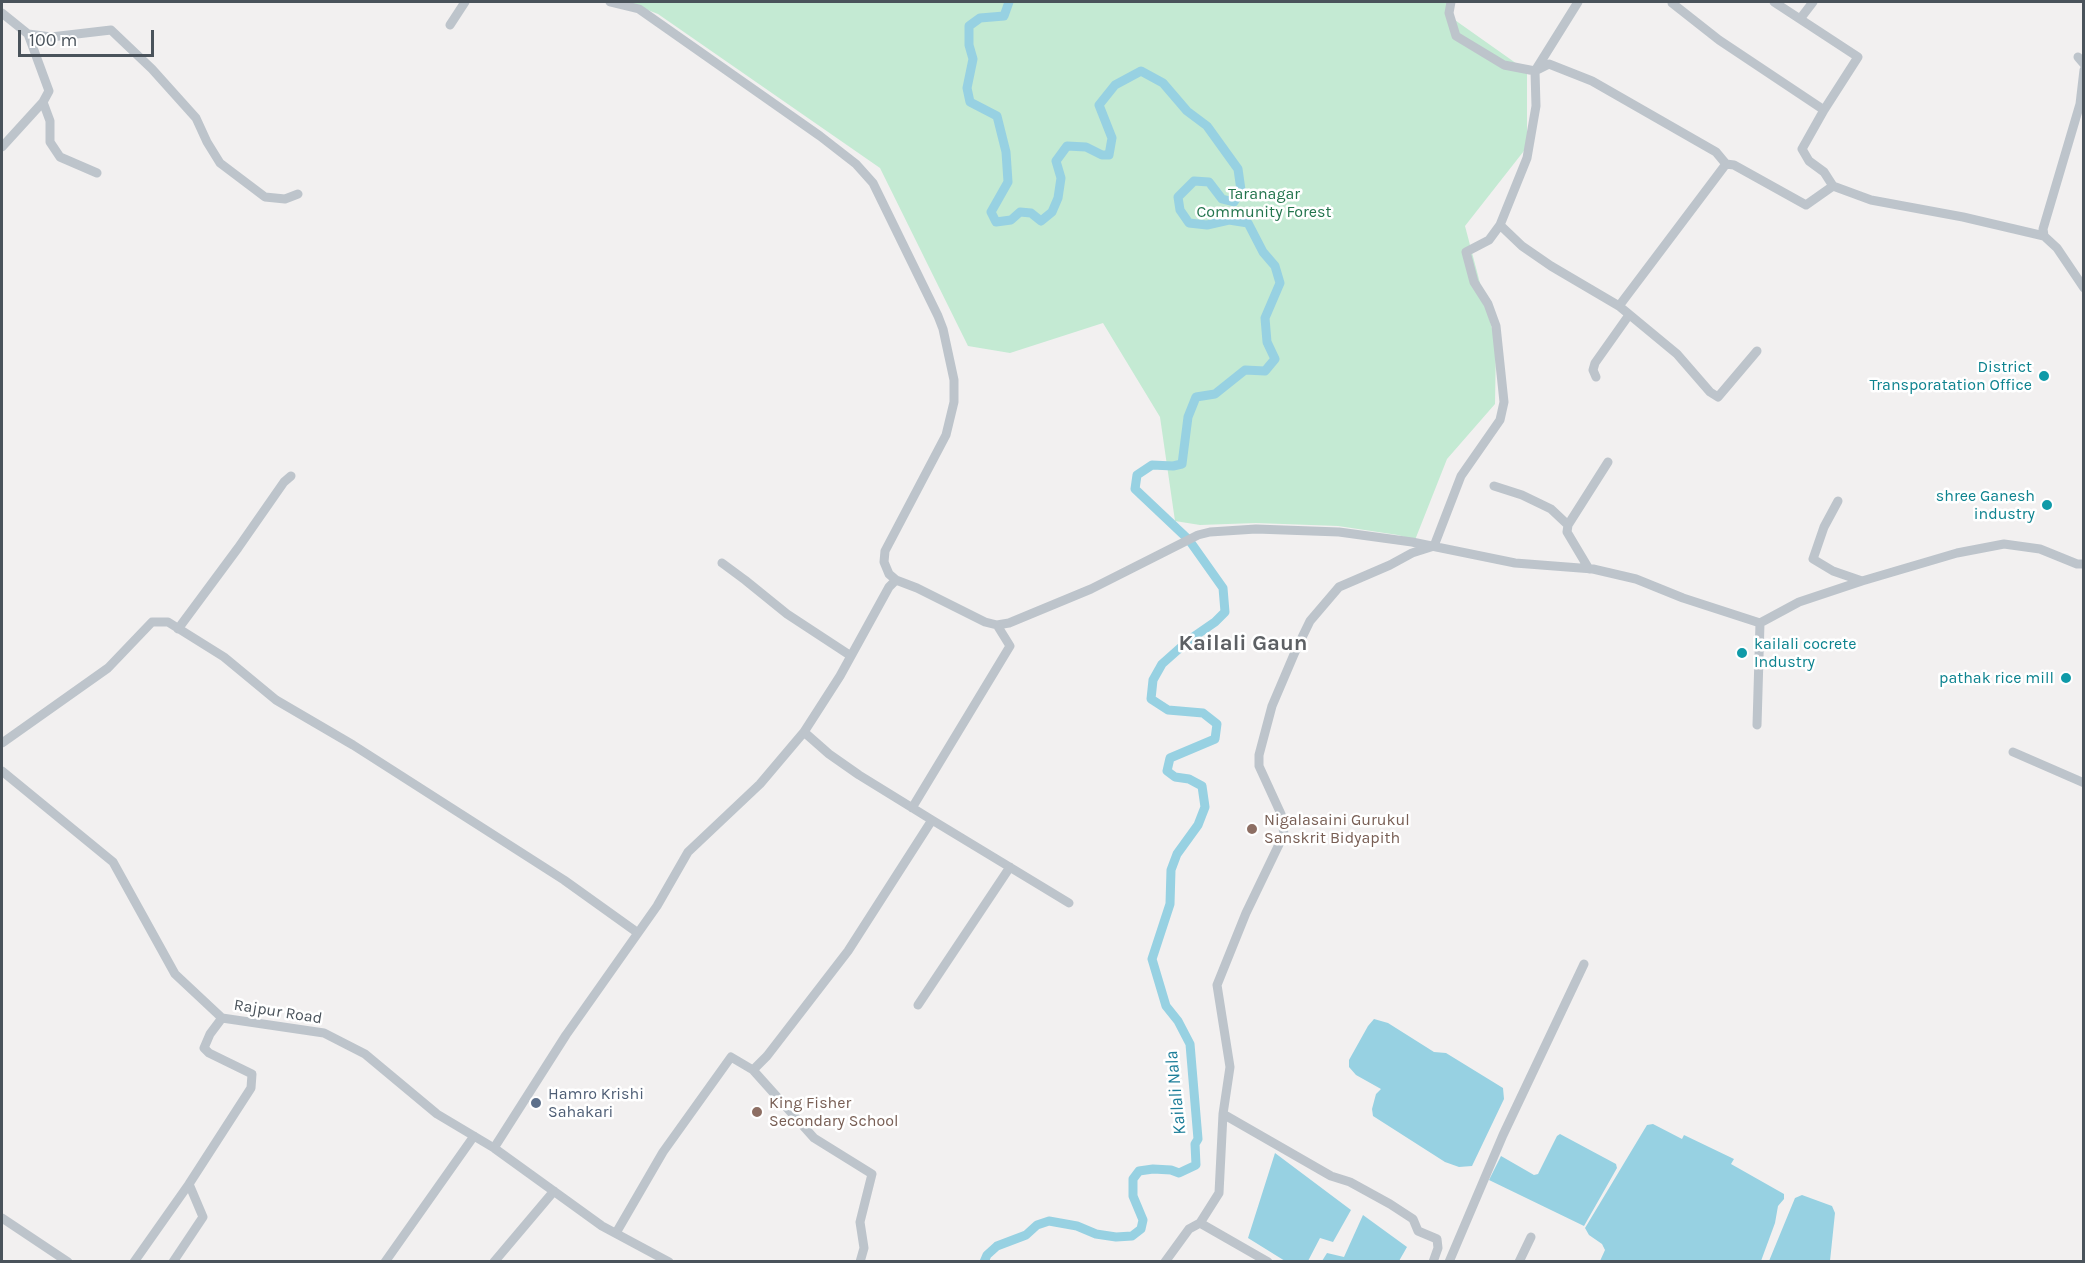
<!DOCTYPE html>
<html>
<head>
<meta charset="utf-8">
<style>
	body { margin:0 }
	#map { position:relative; width:2085px; height:1263px; overflow:hidden; background:#f2f0f0; font-family:Karla,sans-serif }
	canvas { display:block }
	.frame { position:absolute; inset:0; border:3px solid #4a535b; pointer-events:none }
	.scale { position:absolute; left:18px; top:30px; width:136px; height:27px; box-sizing:border-box; border:3px solid #4a535b; border-top:0; padding-left:8px; font-size:18px; line-height:21px; white-space:nowrap; color:#4a535b; -webkit-text-stroke:4px #fff; paint-order:stroke }
</style>
</head>
<body>
<div id="map">
<canvas width="2085" height="1263"></canvas>
<div class="frame"></div>
<div class="scale">100 m</div>
</div>
<script>
const c = document.querySelector('canvas').getContext('2d');
c.lineJoin = 'round';
function fill(path, color) {
  c.fillStyle = color;
  c.fill(path, 'evenodd');
}
function shape(rows) {
  const path = new Path2D();
  for (const r of rows) {
    path.moveTo(r[0], r[1]);
    for (let i = 2; i < r.length; i += 2) path.lineTo(r[i], r[i + 1]);
  }
  return path;
}
function strokePath(path, color, width, dash) {
  c.strokeStyle = color;
  c.lineWidth = width;
  c.lineCap = dash ? 'butt' : 'round';
  c.setLineDash(dash || []);
  c.stroke(path);
}
function label(font, color, halo, rows, align = 'center') {
  c.font = font + ' Karla,sans-serif';
  c.lineWidth = 5;
  c.setLineDash([]);
  c.textBaseline = 'middle';
  c.strokeStyle = halo;
  c.fillStyle = color;
  for (const [text, x, y, turn = 0] of rows) {
    c.save();
    c.translate(x, y);
    c.rotate((+turn || 0) * Math.PI / 180);
    c.textAlign = isNaN(turn) ? turn : align;
    if (halo) c.strokeText(text, 0, 0);
    c.fillText(text, 0, 0);
    c.restore();
  }
}
const green = shape([
	[627,2,1453,2,1452,18,1527,71,1527,147,1465,226,1496,344,1495,404,1447,459,1415,540,1398,535,1338,526,1256,523,1200,525,1175,521,1160,417,1103,323,1010,353,968,346,880,168,658,14]
]);
const water = shape([
	[1374,1019,1388,1023,1434,1052,1446,1053,1503,1088,1504,1099,1472,1166,1459,1167,1445,1162,1373,1116,1372,1109,1376,1094,1381,1089,1356,1075,1349,1067,1349,1060,1368,1026],
	[1653,1124,1682,1139,1684,1135,1734,1159,1731,1164,1784,1194,1784,1199,1778,1206,1775,1223,1761,1261,1600,1261,1605,1250,1602,1244,1589,1235,1585,1228,1647,1125],
	[1560,1134,1616,1164,1617,1168,1584,1226,1489,1180,1501,1156,1534,1175,1538,1174,1557,1136],
	[1275,1153,1351,1210,1333,1242,1320,1238,1308,1261,1285,1261,1248,1238],
	[1802,1195,1832,1206,1835,1213,1830,1261,1769,1261,1795,1198],
	[1363,1215,1407,1247,1399,1261,1322,1261,1327,1253,1344,1257]
]);
const canal = shape([
	[984,1262,987,1255,997,1246,1026,1235,1037,1225,1049,1221,1077,1226,1096,1234,1116,1237,1132,1236,1141,1229,1143,1220,1133,1196,1133,1179,1139,1171,1153,1169,1171,1170,1179,1173,1196,1165,1195,1144,1198,1139,1190,1044,1178,1021,1166,1006,1152,959,1170,904,1171,870,1177,854,1198,825,1205,807,1202,786,1189,779,1175,777,1167,771,1170,758,1215,739,1217,724,1203,713,1168,710,1151,699,1153,680,1162,664,1189,640,1215,622,1225,612,1223,588,1189,540,1135,489,1137,475,1152,465,1173,466,1182,464,1188,417,1196,397,1215,394,1245,370,1265,371,1275,359,1267,342,1265,318,1280,283,1275,266,1263,252,1248,223,1229,220,1207,225,1189,223,1180,210,1178,197,1194,181,1209,182,1222,199,1234,202,1241,190,1238,169,1207,126,1187,111,1163,83,1141,71,1115,85,1099,105,1112,138,1109,155,1102,155,1086,147,1067,146,1056,161,1061,178,1058,198,1052,212,1041,221,1031,213,1020,212,1011,220,996,222,991,212,1008,182,1006,152,997,116,970,102,967,88,973,59,969,45,969,26,980,18,1004,16,1009,2]
]);
const minor = shape([
	[610,2,639,9,820,136,856,164,873,183,938,316,943,329,954,380,954,402,946,435,885,551,884,562,889,574,896,580,917,588,985,622,997,625,1009,623,1091,589,1198,535,1210,532,1256,529,1339,532,1412,542,1515,563,1593,569,1636,579,1683,598,1760,623,1799,602,1862,581,1957,553,2004,544,2040,549,2077,564,2084,564],
	[1451,2,1449,13,1456,36,1504,65,1535,71,1549,64,1592,81,1716,152,1726,164,1734,165,1806,205,1833,186,1871,200,1963,217,2044,236,2057,248,2084,288],
	[1774,2,1858,57,1824,110],
	[1672,3,1719,40,1824,110,1802,149,1809,161,1824,172,1833,186],
	[2,13,28,34,49,91,43,102,2,147],
	[1800,19,1813,2],
	[450,25,465,2],
	[28,34,51,37,111,30,152,69,196,118,207,142,220,163,265,197,285,199,298,194],
	[2078,57,2084,64],
	[43,102,50,121,50,142,60,157,97,173],
	[1500,225,1522,246,1551,266,1619,306,1677,354,1710,392,1718,397,1757,351],
	[2044,236,2043,229,2080,104,2084,70],
	[1619,306,1726,164],
	[1596,377,1593,370,1595,363,1629,315],
	[1494,486,1522,495,1551,509,1568,525],
	[1838,501,1824,527,1813,559,1833,571,1862,581],
	[722,563,745,580,787,614,851,656],
	[1589,569,1567,532,1568,525,1608,462],
	[178,629,238,548,284,482,291,476],
	[1757,725,1760,623],
	[2,743,108,668,152,622,168,622,224,657,276,700,353,745,564,880,638,933],
	[2013,752,2084,783],
	[2,771,113,862,175,974,222,1018,324,1033,365,1054,437,1114,494,1148,602,1226,669,1262],
	[912,808,1010,646,997,625],
	[932,820,1069,903],
	[918,1005,1010,867],
	[753,1070,814,1138,872,1174,860,1222,864,1248,860,1262],
	[1223,1114,1331,1176,1350,1182,1390,1204,1413,1219,1418,1231,1437,1239,1438,1248,1433,1262],
	[494,1148,566,1035,657,906,688,852,760,784,804,732,840,676,889,587,896,580],
	[2,1218,68,1262],
	[1200,1223,1268,1262],
	[616,1233,663,1152,731,1057,753,1070,767,1056,848,951,932,820,859,775,829,754,804,732],
	[134,1262,189,1184],
	[173,1262,203,1217,189,1184,251,1088,252,1074,209,1053,204,1048,210,1034,222,1018],
	[385,1262,474,1136],
	[494,1262,554,1191],
	[1165,1262,1189,1229,1200,1223,1219,1193,1223,1114,1230,1067,1217,985,1246,913,1284,834,1281,814,1259,766,1259,755,1272,706,1295,652,1310,621,1339,587,1390,565,1412,553,1434,546,1461,476,1500,420,1504,402,1496,326,1488,304,1474,282,1466,252,1489,240,1500,225,1527,158,1536,106,1535,71,1578,2],
	[1449,1262,1503,1135,1584,964],
	[1519,1262,1531,1237]
]);
const markers = [
	[2044,376,6,"#0f9aa8"],
	[2047,505,6,"#0f9aa8"],
	[1742,653,6,"#0f9aa8"],
	[2066,678,6,"#0f9aa8"],
	[1252,829,6,"#8d6e63"],
	[536,1103,6,"#5c6f8a"],
	[757,1112,6,"#8d6e63"]
];
const parkNames = [
	["Taranagar",1264,194],
	["Community Forest",1264,212]
];
const cultureNames = [
	["District",2032,367],
	["Transporatation Office",2032,385],
	["shree Ganesh",2035,496],
	["industry",2035,514],
	["kailali cocrete",1754,644,"left"],
	["Industry",1754,662,"left"],
	["pathak rice mill",2054,678]
];
const educationNames = [
	["Nigalasaini Gurukul",1264,820],
	["Sanskrit Bidyapith",1264,838],
	["King Fisher",769,1103],
	["Secondary School",769,1121]
];
const streetNames = [
	["Rajpur Road",278,1012,9]
];
const serviceNames = [
	["Hamro Krishi",548,1094],
	["Sahakari",548,1112]
];
const waterNames = [
	["Kailali Nala",1176,1093,-96]
];
const districtNames = [
	["Kailali Gaun",1243,644]
];
fill(green, '#c4ead3');
fill(water, '#97d1e2');
strokePath(canal, '#97d1e2', 9);
strokePath(minor, '#bdc4cb', 9);
for (const [x, y, r, color] of markers) {
  const dot = new Path2D();
  dot.arc(x, y, r, 0, 2 * Math.PI);
  c.fillStyle = color;
  c.fill(dot);
  strokePath(dot, '#fff', 2);
}
label('16px', '#23744d', '#fff', parkNames);
label('16px', '#0d838f', '#fff', cultureNames, 'right');
label('16px', '#785e54', '#fff', educationNames, 'left');
label('16px', '#4a535b', '#fff', streetNames);
label('16px', '#4e5e75', '#fff', serviceNames, 'left');
label('italic 18px', '#1e7f9a', '#fff', waterNames);
label('bold 22px', '#5d6064', '#fff', districtNames);
</script>
</body>
</html>
